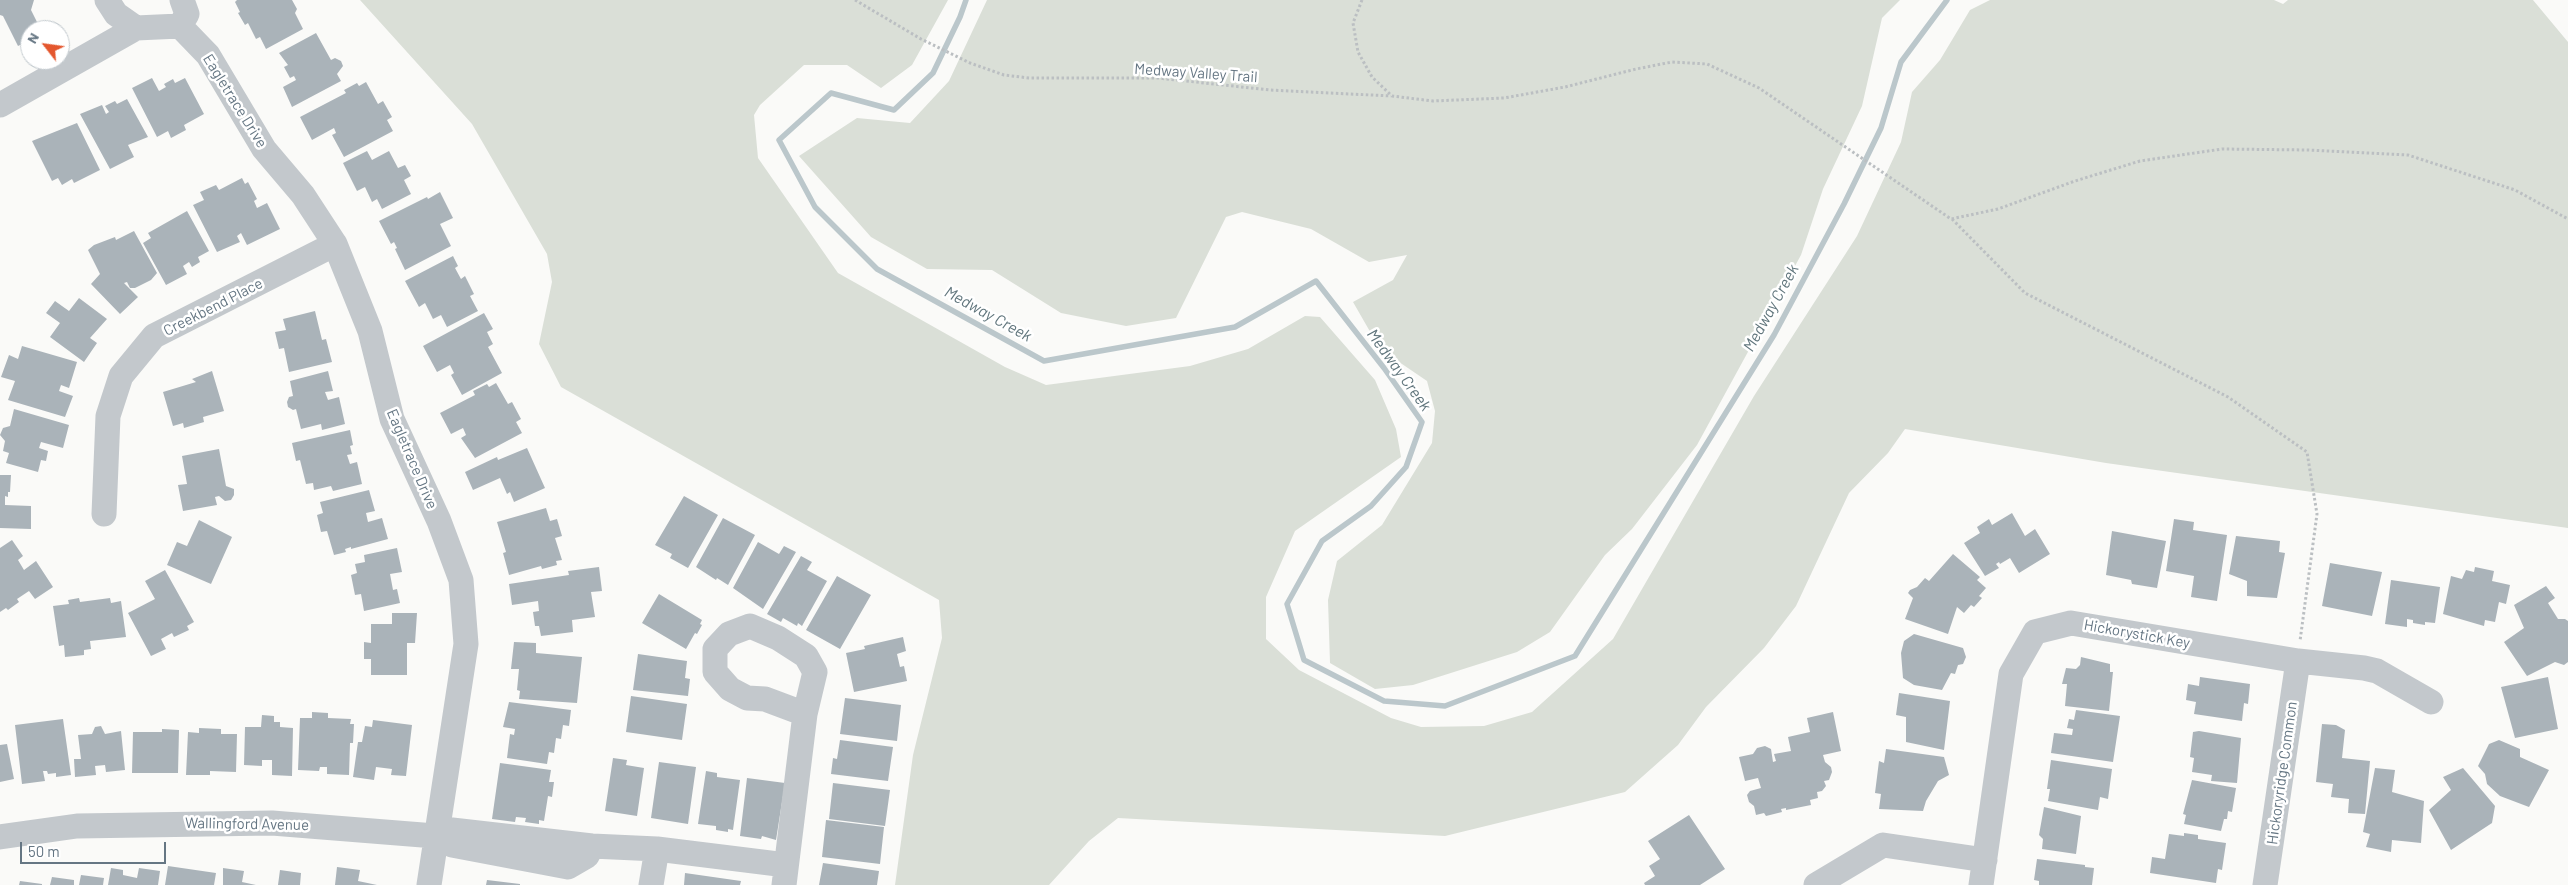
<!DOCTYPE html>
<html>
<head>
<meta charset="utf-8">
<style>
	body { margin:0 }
	#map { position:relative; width:2568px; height:885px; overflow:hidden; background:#fafaf8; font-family:Barlow,sans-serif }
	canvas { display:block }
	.north { position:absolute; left:20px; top:20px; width:50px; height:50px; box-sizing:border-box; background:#fff; border:1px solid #c1c8cd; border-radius:50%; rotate:300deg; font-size:14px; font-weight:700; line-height:20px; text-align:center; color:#657683 }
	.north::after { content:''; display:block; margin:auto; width:18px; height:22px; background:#e4572e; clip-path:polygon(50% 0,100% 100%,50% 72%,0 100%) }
	.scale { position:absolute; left:20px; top:842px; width:146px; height:22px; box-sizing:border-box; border:2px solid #657683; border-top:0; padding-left:6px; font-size:15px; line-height:18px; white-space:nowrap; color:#657683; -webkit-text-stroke:4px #fff; paint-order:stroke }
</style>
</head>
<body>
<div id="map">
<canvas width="2568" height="885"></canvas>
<div class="north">N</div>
<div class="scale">50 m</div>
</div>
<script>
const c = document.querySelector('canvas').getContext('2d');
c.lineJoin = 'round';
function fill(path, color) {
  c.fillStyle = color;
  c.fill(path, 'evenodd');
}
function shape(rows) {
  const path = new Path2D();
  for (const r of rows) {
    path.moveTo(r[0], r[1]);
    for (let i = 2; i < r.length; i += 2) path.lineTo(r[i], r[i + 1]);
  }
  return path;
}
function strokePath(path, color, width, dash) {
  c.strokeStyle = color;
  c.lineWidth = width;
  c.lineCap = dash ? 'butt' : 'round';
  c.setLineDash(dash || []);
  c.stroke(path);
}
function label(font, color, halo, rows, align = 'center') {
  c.font = font + ' Barlow,sans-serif';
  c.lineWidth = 5;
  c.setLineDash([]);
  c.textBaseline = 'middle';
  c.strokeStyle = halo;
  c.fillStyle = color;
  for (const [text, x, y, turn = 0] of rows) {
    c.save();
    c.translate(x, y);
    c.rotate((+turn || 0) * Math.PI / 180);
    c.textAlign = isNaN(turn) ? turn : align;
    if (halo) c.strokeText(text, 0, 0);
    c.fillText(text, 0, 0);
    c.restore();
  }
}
const green = shape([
	[360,0,948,0,912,65,881,88,847,65,804,65,760,105,754,115,758,158,838,273,1005,367,1046,385,1190,366,1248,349,1305,316,1320,317,1375,380,1396,429,1401,457,1295,531,1266,597,1266,639,1299,670,1391,718,1421,727,1484,726,1532,712,1613,639,1754,396,1857,236,1901,142,1912,92,1940,60,1970,10,1990,0,2274,0,2283,4,2288,0,2533,0,2568,42,2568,528,2106,463,1905,429,1888,453,1849,493,1796,606,1764,648,1706,707,1678,745,1625,792,1445,836,1118,818,1089,841,1049,885,895,885,913,755,942,638,939,600,561,387,539,344,552,282,547,254,472,124],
	[987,0,1900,0,1882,18,1862,106,1823,189,1801,255,1697,445,1632,529,1605,555,1550,632,1517,652,1413,685,1375,689,1330,663,1328,600,1337,561,1382,525,1432,443,1435,411,1427,381,1380,349,1353,302,1393,280,1407,255,1369,262,1311,229,1242,212,1226,217,1176,318,1126,326,1061,313,992,270,927,269,871,237,799,156,857,118,910,123,949,81]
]);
const stream = shape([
	[966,0,960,17,933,73,894,110,831,93,779,140,815,207,877,269,1044,361,1235,327,1316,281,1384,368,1422,422,1406,467,1371,506,1322,541,1287,604,1304,660,1384,701,1445,706,1575,656,1774,335,1844,204,1881,128,1901,62,1947,0]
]);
const building = shape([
	[0,0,34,0,31,10,41,30,30,30,30,40,18,46,3,16,0,15],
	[237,0,292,0,297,9,295,13,303,29,266,49,260,37,256,39,248,23,245,25,238,13,240,12,235,2],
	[316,33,331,60,335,58,341,61,343,66,337,74,341,81,292,107,283,87,296,80,294,76,290,78,284,67,288,65,279,53],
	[152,78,159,91,166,87,164,84,173,79,175,83,185,78,204,114,184,125,186,130,171,138,168,131,157,137,132,88],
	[366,82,378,104,383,101,392,117,387,120,393,131,344,157,332,135,336,133,334,128,312,140,300,117,346,93,344,90,357,83,359,86],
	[127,99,148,137,128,145,134,157,110,169,80,114,102,105,106,114,109,112,105,106,115,101,117,104],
	[77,123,100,170,74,183,72,179,62,185,58,178,52,181,32,141],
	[367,151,372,160,389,151,398,168,405,165,411,176,404,180,411,194,382,209,377,199,372,202,365,187,357,191,343,163],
	[242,178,245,184,248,182,257,199,254,201,257,208,267,203,280,229,247,245,241,233,237,236,240,242,217,252,193,205,204,200,200,192,216,185,219,190],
	[440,192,453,218,440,224,451,246,405,270,395,249,397,248,394,242,391,244,379,221,427,197,428,199],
	[187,211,209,251,198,257,200,262,192,267,189,262,183,266,187,274,166,285,143,243,151,238,148,233],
	[134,231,157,273,151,280,135,288,130,288,127,282,124,283,138,297,120,314,91,284,100,274,88,250,94,245,115,237,116,240],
	[453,256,458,266,455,268,461,279,465,276,474,294,470,296,478,311,447,327,441,315,433,319,425,303,419,307,405,281],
	[79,298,107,319,90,338,97,343,84,362,50,337,60,323,46,313,55,301,69,311],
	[315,311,322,340,326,339,332,362,289,372,284,348,279,349,275,332,286,330,283,319],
	[484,313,493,329,487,332,493,344,488,347,502,373,462,395,451,375,454,373,450,365,437,372,423,346],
	[22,346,77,362,69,388,61,385,59,391,73,396,65,417,8,400,15,381,1,377,9,355,18,359],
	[212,371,224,411,203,417,204,422,184,428,183,423,173,426,163,392,196,382,192,379],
	[328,371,333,391,325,392,328,400,339,397,345,424,322,430,321,424,301,429,296,409,293,410,288,407,287,402,289,397,293,396,290,381],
	[496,383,508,404,512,402,521,419,516,422,522,433,475,458,461,438,466,435,463,428,451,434,440,413,475,395,473,391,487,384,489,387],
	[14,409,69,425,63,448,41,442,39,448,48,451,46,461,41,460,38,472,6,463,9,453,3,451,5,441,0,435,3,428,10,426],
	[350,430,353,445,350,446,352,454,347,455,350,464,357,462,362,484,333,491,331,486,314,490,313,483,306,484,300,460,296,461,292,443],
	[527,448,545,488,514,502,510,492,507,494,500,478,473,490,465,472,497,457,498,460],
	[219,449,226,486,234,489,234,495,231,500,225,501,219,496,215,497,217,505,183,511,178,485,187,484,182,456],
	[0,475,11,475,10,492,8,492,8,497,5,496,5,505,31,506,31,529,0,528],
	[369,490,375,511,366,513,368,522,382,518,388,539,351,549,351,547,345,549,346,552,334,555,327,531,321,532,317,515,323,513,320,502],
	[684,496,718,515,688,568,670,558,672,554,655,545],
	[546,508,550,521,557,519,562,536,555,538,562,560,556,561,557,565,542,569,541,566,509,575,503,553,506,552,497,522],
	[2012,513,2025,536,2035,529,2050,554,2019,573,2010,558,2000,564,1999,562,1996,564,1999,568,1985,576,1964,543,1980,533,1977,527,1989,519,1992,525],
	[723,518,755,535,728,585,717,578,716,580,696,567],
	[2174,519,2194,522,2193,530,2227,535,2217,601,2191,597,2194,576,2166,571],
	[199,520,232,537,211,584,167,565,177,542,187,546],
	[2112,531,2166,541,2157,588,2132,584,2131,580,2106,575],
	[2236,536,2280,541,2279,552,2285,553,2277,598,2247,596,2247,581,2229,574],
	[12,540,23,556,18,560,24,570,36,561,53,587,35,599,29,591,17,599,19,602,8,610,6,608,0,612,0,548],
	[758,542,779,554,784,546,796,552,763,609,733,588],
	[397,548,402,572,390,574,393,590,397,589,400,603,364,611,361,594,355,595,351,575,357,573,355,564,365,562,364,555],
	[1953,554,1980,577,1977,580,1986,588,1979,596,1982,598,1974,607,1971,605,1964,613,1957,607,1948,634,1905,619,1913,598,1908,593,1910,590,1917,587,1925,578,1929,581],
	[801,556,812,562,807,570,827,581,802,626,798,623,797,626,783,618,781,622,767,614],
	[2330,563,2382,572,2372,616,2322,606],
	[599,567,602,591,591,592,595,617,572,620,573,632,541,636,539,626,535,626,533,612,539,611,538,601,512,605,509,584,569,575,568,571],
	[2475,567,2494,571,2492,581,2510,585,2506,604,2499,602,2495,622,2485,620,2484,626,2443,614,2451,576,2462,579,2466,570,2474,572],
	[165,570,194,622,187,626,189,630,174,637,172,633,161,639,166,649,151,656,128,613,155,599,145,581],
	[837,576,871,595,840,649,806,630],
	[2391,580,2440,587,2435,623,2425,622,2425,625,2413,623,2413,620,2407,619,2407,627,2385,624],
	[2546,586,2555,598,2548,603,2558,619,2565,619,2568,621,2568,662,2564,665,2555,662,2527,676,2504,642,2524,628,2514,605],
	[659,594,702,620,700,624,702,625,697,634,695,633,686,649,642,623],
	[79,598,80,602,110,598,111,603,121,601,126,637,90,641,91,649,84,650,84,655,65,657,64,645,59,646,53,606,69,604,68,600],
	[392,613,417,613,415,643,407,643,407,675,371,675,371,659,364,659,364,642,371,643,371,624,392,624],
	[1914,634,1963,648,1966,657,1963,664,1958,665,1955,674,1951,673,1942,690,1914,685,1903,678,1901,653,1904,641],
	[903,637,906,651,897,654,900,667,904,666,907,681,854,692,846,653,865,649,864,646],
	[514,642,536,643,536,653,582,657,577,703,519,699,520,691,517,690,519,669,511,669],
	[638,654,687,661,685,678,690,679,688,696,633,690],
	[2081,657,2110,664,2110,672,2113,672,2109,711,2065,706,2067,684,2062,684,2066,668,2076,669,2080,665],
	[2200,677,2250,684,2248,704,2244,703,2242,721,2194,714,2196,702,2186,700,2188,684,2199,686],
	[2548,677,2558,729,2515,738,2501,687],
	[1899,693,1950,701,1944,750,1906,742,1906,717,1896,715],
	[631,696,687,704,682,740,626,732],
	[845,698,901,705,897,741,840,734],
	[509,702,571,710,569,726,563,725,561,739,556,738,554,753,549,752,547,764,507,758,510,734,514,735,515,729,503,727],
	[2076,710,2120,716,2113,762,2051,753,2054,733,2072,735,2073,729,2067,728,2069,719,2074,720],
	[312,712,328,713,328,718,351,719,350,724,354,724,353,743,350,743,349,775,327,774,327,767,320,767,319,771,298,770,300,718,312,718],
	[1833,712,1841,751,1823,755,1825,762,1831,767,1832,772,1829,780,1824,781,1826,786,1822,791,1817,792,1818,798,1810,800,1811,805,1786,810,1786,808,1781,809,1782,812,1766,816,1764,813,1756,815,1754,806,1749,802,1747,795,1750,791,1761,788,1758,778,1745,781,1739,757,1753,754,1757,748,1765,746,1771,749,1773,762,1776,761,1774,754,1791,751,1788,737,1810,732,1807,718],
	[262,715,274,716,274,722,280,722,280,727,293,728,292,776,272,775,272,760,262,760,262,766,244,765,245,727,261,727],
	[63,719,71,775,56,777,56,773,48,774,47,771,43,771,45,781,22,784,15,725],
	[373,720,412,725,406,776,391,775,392,769,376,767,374,780,353,777,358,742,362,742,365,726,372,727],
	[2322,724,2336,725,2345,730,2342,758,2370,761,2365,814,2348,813,2349,799,2331,797,2333,784,2316,782],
	[101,726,105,734,121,731,125,770,106,772,105,765,95,766,96,775,75,777,74,759,81,759,78,735,92,734,95,727],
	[199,728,221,729,221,734,237,734,236,772,210,771,210,775,186,775,188,732,199,733],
	[162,729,179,730,178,773,132,773,133,732,162,732],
	[2199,731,2241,738,2237,783,2211,781,2212,775,2192,772,2194,758,2190,757,2193,732],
	[840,740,893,747,888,781,831,774,833,758,837,759],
	[2499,740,2520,749,2520,757,2549,770,2529,807,2500,796,2487,784,2485,774,2478,766,2489,744],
	[7,744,14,779,0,782,0,745],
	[1886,749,1944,757,1949,775,1938,781,1926,801,1923,811,1879,809,1881,794,1875,793,1879,761,1884,763],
	[613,758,627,760,626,765,644,768,637,816,605,811],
	[2051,760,2112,769,2108,799,2100,797,2098,810,2048,801,2050,789,2047,789],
	[659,762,696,767,688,824,651,818],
	[500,763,551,770,549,782,554,782,552,797,548,796,544,821,539,820,539,824,525,822,526,818,516,817,515,822,492,819],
	[2375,768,2395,770,2392,792,2424,801,2421,843,2392,840,2391,852,2366,847,2370,834,2363,832],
	[2463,768,2495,806,2492,823,2451,850,2429,810,2451,790,2443,777],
	[706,771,717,773,717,777,740,780,733,830,728,829,728,832,716,830,716,826,698,824],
	[747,778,785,783,776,840,762,836,761,839,740,836],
	[2192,780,2236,788,2232,812,2228,811,2227,819,2224,819,2221,831,2184,824,2186,815,2183,814],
	[833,783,890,790,885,826,829,819],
	[2044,807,2081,816,2076,854,2042,849,2043,839,2039,835],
	[1689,815,1725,869,1700,885,1645,885,1644,883,1655,876,1649,866,1660,859,1648,841],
	[826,820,884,827,880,864,822,857],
	[2184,833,2198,835,2198,839,2226,843,2222,870,2218,869,2216,883,2150,873,2152,857,2165,859,2169,834,2184,836],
	[2037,859,2085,865,2085,867,2094,868,2092,885,2039,885,2039,881,2034,880],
	[823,863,879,871,877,885,819,885],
	[168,866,216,873,214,885,165,885],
	[337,867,360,870,358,881,377,885,335,885],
	[111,868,123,870,123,875,137,878,139,868,160,871,158,885,108,885],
	[223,868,244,871,242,882,256,885,223,885],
	[280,870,301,873,300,885,278,885],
	[685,873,741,881,740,885,684,885],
	[81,875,104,878,103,885,79,885],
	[52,877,74,880,74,885,50,885],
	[487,880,520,884,520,885,486,885],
	[20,881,42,884,42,885,19,885]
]);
const path = shape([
	[855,0,921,39,970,63,1004,75,1029,78,1158,78,1270,90,1391,96],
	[1362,0,1353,23,1358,52,1372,77,1392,96,1433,101,1504,98,1565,87,1636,69,1672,62,1707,64,1759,88,1951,219,1998,209,2075,181,2140,161,2222,149,2308,150,2408,155,2515,190,2568,219],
	[1952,219,2025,293,2228,397,2307,452,2317,514,2300,641]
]);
const minor = shape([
	[107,0,116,14,136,28,180,26,208,55,264,149,303,195,335,244,370,331,392,419,439,521,461,580,466,644,429,885],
	[180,26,187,14,182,0],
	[0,105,136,28],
	[104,514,108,416,121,376,154,336,335,244],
	[452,830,592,846,657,849,786,865],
	[0,837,77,826,272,823,435,836,452,845,568,867,587,856,592,846],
	[651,885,657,849],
	[784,885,805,714,815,672,806,656,778,638,750,626,729,634,715,649,715,672,730,689,747,698,765,699,805,714],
	[1816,885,1883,845,1985,860],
	[1981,885,2011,674,2035,632,2071,623,2298,661,2364,668,2377,671,2431,702],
	[2265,885,2298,661]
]);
const streetNames = [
	["Medway Valley Trail",1196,73,4],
	["Eagletrace Drive",235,101,58],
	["Creekbend Place",213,307,-27],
	["Eagletrace Drive",412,459,67],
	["Hickorystick Key",2137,634,10],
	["Hickoryridge Common",2282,773,-82],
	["Wallingford Avenue",247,824,1]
];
const waterNames = [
	["Medway Creek",1771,308,-61],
	["Medway Creek",988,314,29],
	["Medway Creek",1399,370,54]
];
fill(green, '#dadfd7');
strokePath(stream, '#bbc7cb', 5.5);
fill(building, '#aab3b9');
strokePath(path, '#bbbfc2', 3, [2.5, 2.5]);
strokePath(minor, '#c3c8cc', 25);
label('15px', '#657683', '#fff', streetNames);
label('italic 16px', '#60757c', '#fff', waterNames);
</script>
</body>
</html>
